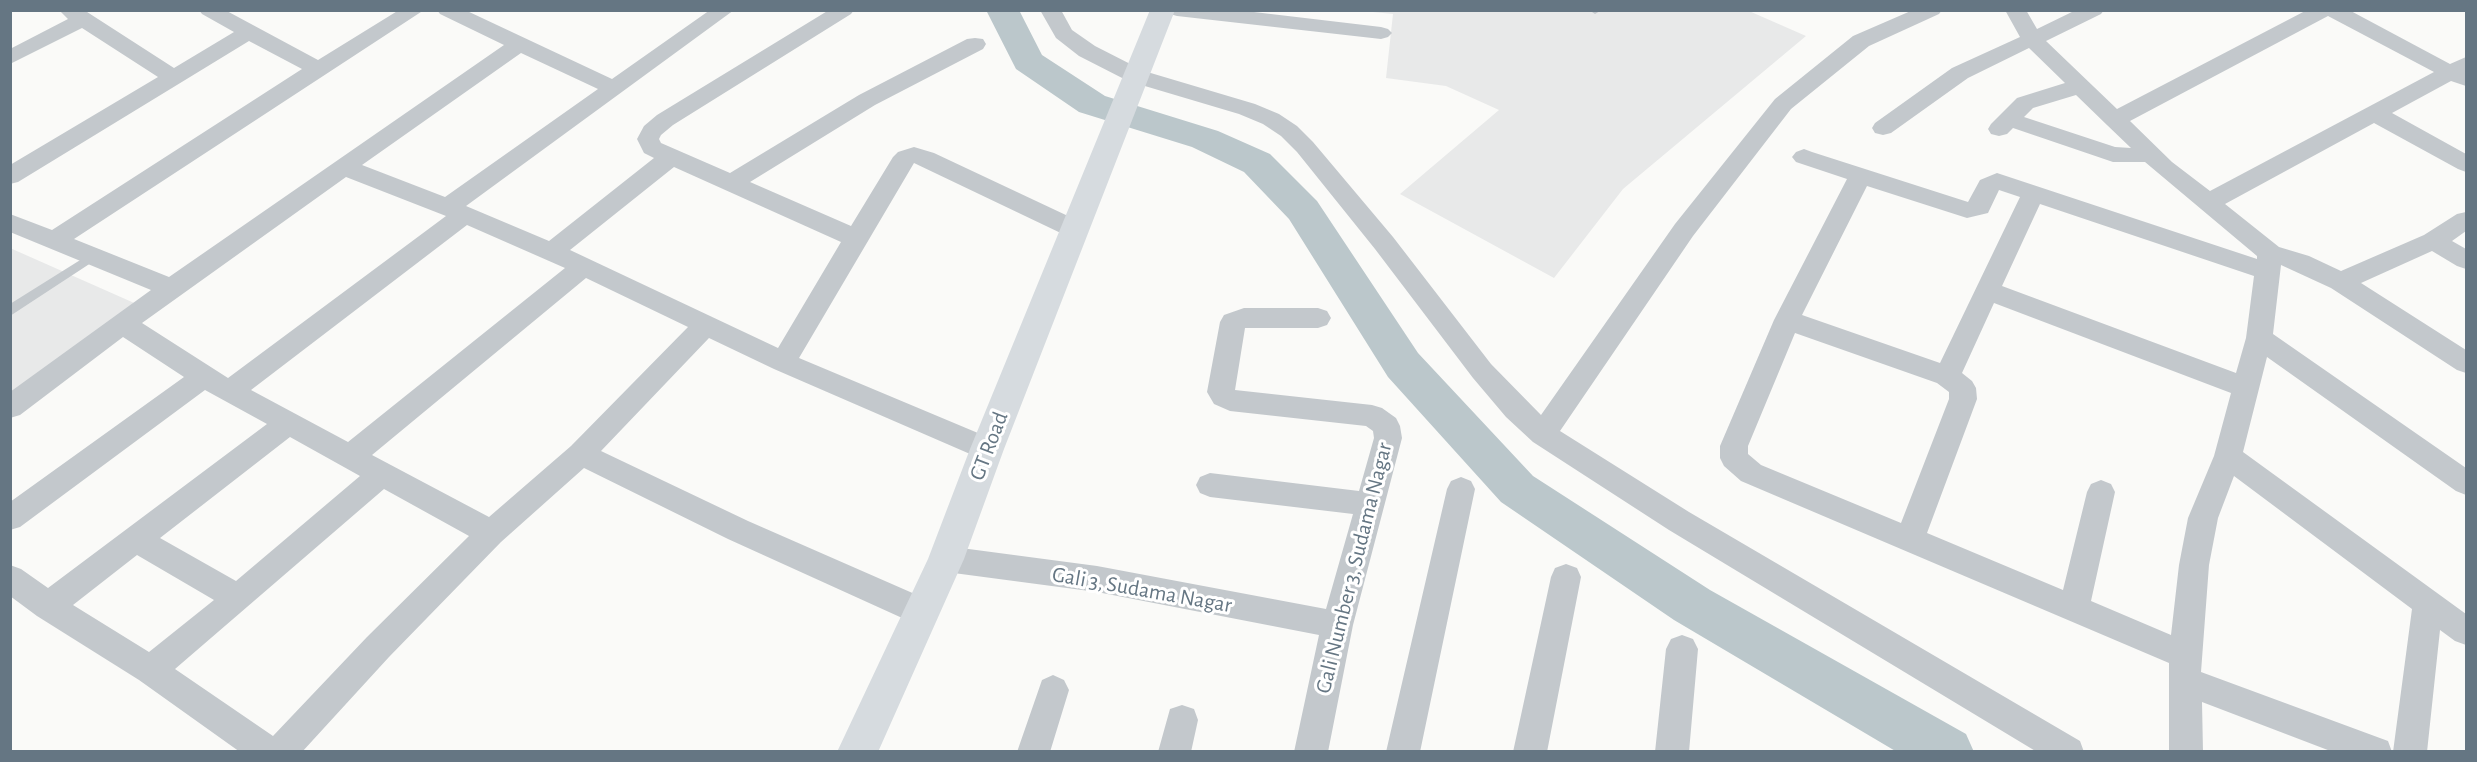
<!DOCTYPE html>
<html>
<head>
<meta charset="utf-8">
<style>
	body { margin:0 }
	#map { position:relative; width:2477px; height:762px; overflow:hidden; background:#fafaf8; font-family:"Alegreya Sans",sans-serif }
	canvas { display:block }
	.frame { position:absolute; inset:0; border:12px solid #657683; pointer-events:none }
</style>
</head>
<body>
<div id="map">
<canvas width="2477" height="762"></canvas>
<div class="frame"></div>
</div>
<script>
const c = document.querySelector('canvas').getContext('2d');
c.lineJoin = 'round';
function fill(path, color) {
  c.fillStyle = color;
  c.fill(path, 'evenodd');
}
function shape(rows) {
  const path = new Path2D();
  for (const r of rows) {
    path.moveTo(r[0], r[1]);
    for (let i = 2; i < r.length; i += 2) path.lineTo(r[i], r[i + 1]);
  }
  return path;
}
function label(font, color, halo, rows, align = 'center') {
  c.font = font + ' "Alegreya Sans",sans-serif';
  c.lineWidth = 6;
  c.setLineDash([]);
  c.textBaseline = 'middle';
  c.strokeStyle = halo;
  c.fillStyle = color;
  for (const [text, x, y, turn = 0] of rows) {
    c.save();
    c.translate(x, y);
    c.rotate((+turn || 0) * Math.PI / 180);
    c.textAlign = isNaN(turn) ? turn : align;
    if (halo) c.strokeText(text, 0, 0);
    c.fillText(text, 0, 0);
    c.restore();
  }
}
const built = shape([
	[1363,11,1749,11,1806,36,1623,189,1554,278,1400,194,1499,110,1446,86,1386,78,1393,14],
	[10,248,141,306,10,401]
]);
const river = shape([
	[986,10,1019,10,1042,55,1105,96,1218,131,1270,154,1317,201,1418,353,1533,476,1710,590,1966,734,1974,752,1897,752,1674,620,1501,502,1388,377,1289,219,1244,172,1192,147,1079,112,1016,69,986,10]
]);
const service = shape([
	[1589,10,1600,10,1600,11,1595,14,1589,10],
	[93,252,99,256,97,259,10,316,10,304,93,252]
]);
const minor = shape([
	[59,10,84,10,174,68,234,32,202,14,199,10,225,10,318,60,399,10,424,10,74,239,169,277,504,45,440,14,437,10,465,10,612,79,710,10,734,10,466,206,549,241,654,158,644,153,637,139,644,126,657,115,829,10,854,10,851,14,673,125,661,135,659,139,661,143,730,173,859,95,967,39,975,38,983,39,986,44,983,49,875,105,750,182,851,226,893,157,898,152,914,147,934,153,1085,224,1088,230,1085,236,1076,238,1067,236,914,163,799,358,997,441,1001,449,997,457,987,460,977,457,774,369,709,338,601,451,748,521,933,602,937,612,933,622,922,626,911,622,728,539,584,468,501,542,389,657,302,752,240,752,139,680,37,616,10,596,10,565,21,569,48,588,267,424,205,390,20,527,10,530,10,502,184,377,123,337,20,415,10,418,10,392,151,290,10,232,10,214,52,230,302,69,249,41,18,182,10,184,10,165,158,77,82,28,10,64,10,49,68,19,59,10],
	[521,53,598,89,445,197,362,165,521,53],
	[674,167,841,242,778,348,570,250,674,167],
	[346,177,446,216,228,378,142,323,346,177],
	[467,225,565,268,348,442,251,390,467,225],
	[586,278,688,327,571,446,489,517,372,455,586,278],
	[290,437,360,476,236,581,160,538,290,437],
	[384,489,469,536,367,637,273,736,175,669,384,489],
	[137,555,214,600,149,652,73,605,137,555],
	[1040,10,1061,10,1072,30,1095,46,1144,71,1255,104,1279,114,1297,126,1313,142,1393,237,1491,364,1541,415,1675,224,1775,99,1853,36,1913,10,1942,10,1939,14,1869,46,1791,109,1693,236,1560,431,1689,512,2080,741,2084,752,2037,752,1669,530,1533,442,1506,417,1473,378,1375,249,1297,152,1281,136,1263,124,1239,114,1128,81,1079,56,1056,38,1040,10],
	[1167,10,1237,10,1381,27,1388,29,1392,33,1388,37,1381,39,1177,16,1170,14,1167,10],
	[2005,10,2026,10,2037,29,2076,10,2104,10,2101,14,2046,41,2117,109,2307,10,2349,10,2450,64,2466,57,2466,86,2451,81,2392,113,2466,154,2466,172,2458,169,2374,123,2225,204,2279,247,2309,256,2341,271,2424,235,2457,214,2466,212,2466,231,2452,241,2466,249,2466,269,2457,266,2432,251,2361,283,2466,350,2466,373,2457,370,2331,288,2281,265,2273,334,2466,468,2466,495,2456,491,2267,357,2243,452,2466,614,2466,645,2455,641,2440,630,2427,752,2393,752,2412,609,2234,476,2218,518,2209,565,2201,672,2388,741,2392,752,2333,752,2202,702,2203,752,2169,752,2169,663,1741,481,1724,466,1720,458,1720,446,1774,320,1847,179,1796,162,1792,157,1796,152,1804,149,1812,152,1968,202,1980,180,1997,173,2257,259,2257,256,2145,162,2113,162,2013,128,2007,134,1999,136,1991,134,1988,129,1991,124,2017,98,2065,83,2029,48,1968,78,1891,133,1883,135,1875,133,1872,128,1875,123,1952,68,2020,37,2005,10],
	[2328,16,2434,72,2210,191,2172,162,2130,121,2328,16],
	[2076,95,2107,125,2131,148,2115,147,2024,117,2033,108,2076,95],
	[1867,186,1967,218,1988,213,1999,190,2020,197,1940,363,1802,315,1867,186],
	[2040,204,2254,276,2246,338,2236,373,2002,286,2040,204],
	[1994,303,2231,393,2214,456,2188,518,2179,565,2171,635,2091,601,2115,492,2111,484,2101,480,2091,484,2087,492,2063,590,1927,533,1977,399,1976,388,1972,381,1962,373,1994,303],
	[1795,333,1937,383,1949,392,1949,399,1901,523,1761,465,1748,454,1748,446,1795,333],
	[1244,308,1318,308,1327,311,1331,318,1327,325,1318,328,1245,328,1235,390,1372,405,1382,408,1396,418,1400,426,1402,438,1353,625,1328,752,1294,752,1319,635,1097,592,946,572,935,568,931,559,935,550,946,546,1097,566,1326,609,1353,514,1210,497,1200,493,1196,485,1200,477,1210,473,1359,491,1374,438,1373,431,1366,426,1230,411,1214,404,1207,392,1220,322,1224,315,1244,308],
	[1461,477,1471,481,1475,489,1420,752,1386,752,1447,489,1451,481,1461,477],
	[1566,564,1577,568,1581,577,1547,752,1513,752,1551,577,1555,568,1566,564],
	[1682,635,1693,639,1698,649,1689,752,1655,752,1666,649,1671,639,1682,635],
	[1053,675,1064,680,1069,690,1050,752,1017,752,1042,680,1053,675],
	[1182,705,1194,709,1198,720,1191,752,1158,752,1170,709,1182,705]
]);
const secondary = shape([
	[1150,10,1175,10,1004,449,964,559,878,752,837,752,928,559,970,449,1150,10]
]);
const streetNames = [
	["GT Road",989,446,-69],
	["Gali Number 3, Sudama Nagar",1354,568,-76],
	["Gali 3, Sudama Nagar",1142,590,10]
];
fill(built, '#e8e9e9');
fill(river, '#bbc7cb');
fill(service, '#c3c8cc');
fill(minor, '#c3c8cc');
fill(secondary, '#d6dbdf');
label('22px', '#657683', '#fff', streetNames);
</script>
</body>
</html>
